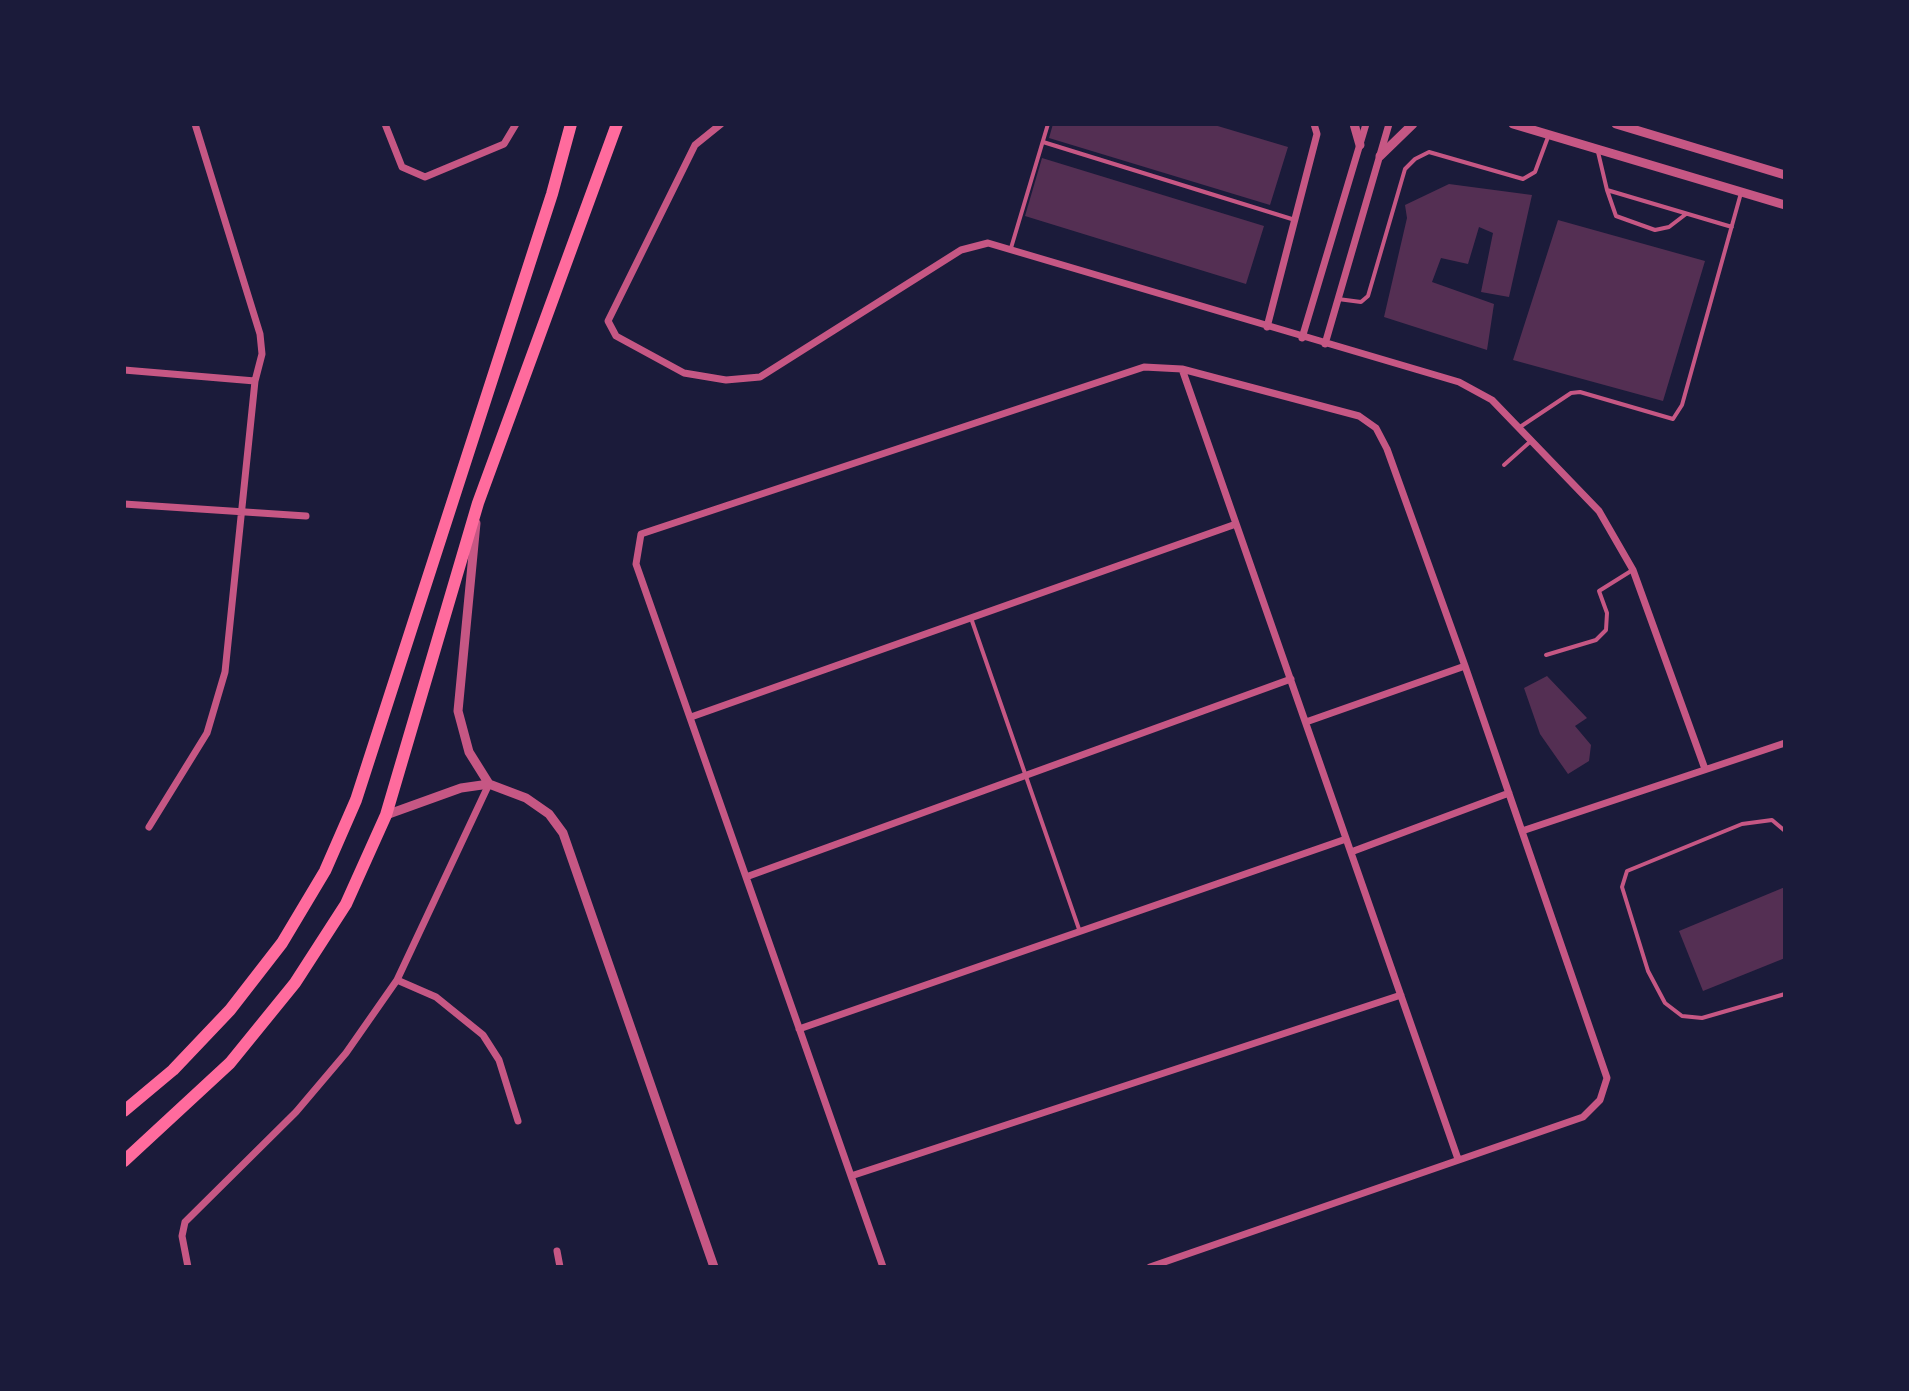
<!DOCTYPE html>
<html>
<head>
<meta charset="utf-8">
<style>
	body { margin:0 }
	#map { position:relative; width:1909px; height:1391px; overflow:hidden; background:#1b1b3a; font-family:"Crimson Pro",serif }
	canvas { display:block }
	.frame { position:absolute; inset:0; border:126px solid #1b1b3a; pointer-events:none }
</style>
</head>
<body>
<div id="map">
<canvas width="1909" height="1391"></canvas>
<div class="frame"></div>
</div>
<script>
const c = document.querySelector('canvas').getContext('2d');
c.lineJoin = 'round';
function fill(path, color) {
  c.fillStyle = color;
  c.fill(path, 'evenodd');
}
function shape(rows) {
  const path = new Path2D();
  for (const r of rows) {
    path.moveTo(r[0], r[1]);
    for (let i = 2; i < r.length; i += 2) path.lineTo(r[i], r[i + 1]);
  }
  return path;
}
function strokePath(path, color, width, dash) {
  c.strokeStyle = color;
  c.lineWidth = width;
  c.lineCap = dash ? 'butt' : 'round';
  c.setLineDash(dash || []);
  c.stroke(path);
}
const building = shape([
	[1053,124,1211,124,1288,147,1270,205,1049,138],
	[1042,158,1264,226,1246,284,1025,216],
	[1449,184,1532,195,1509,297,1481,292,1493,233,1479,227,1468,264,1441,258,1432,282,1494,304,1487,350,1384,317,1407,218,1405,205],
	[1558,220,1705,261,1663,401,1513,360],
	[1547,676,1587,718,1575,726,1591,745,1589,761,1568,774,1540,734,1524,688],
	[1785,887,1785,958,1703,991,1679,931]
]);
const service = shape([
	[1043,142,1295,220],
	[1598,152,1607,190,1732,227],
	[1607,190,1616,216,1655,230,1669,227,1686,214],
	[1011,248,1048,124],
	[1338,299,1361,302,1368,296,1405,169,1415,159,1429,152,1523,179,1535,172,1548,137],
	[1520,427,1571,393,1580,392,1673,419,1682,405,1741,193],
	[1504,465,1532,440],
	[971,618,1080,932],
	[1546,655,1596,640,1606,630,1607,613,1599,591,1631,571],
	[1785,831,1772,820,1742,824,1627,871,1622,887,1648,971,1665,1003,1682,1016,1702,1018,1785,994]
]);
const minor = shape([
	[385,124,402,167,425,177,504,144,516,124],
	[721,124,695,145,608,321,616,336,684,373,726,380,760,377,961,250,988,243,1459,382,1492,400,1599,511,1633,570,1705,769],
	[1267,327,1317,134,1314,124],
	[1302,338,1366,124],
	[1325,344,1389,124],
	[1182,369,1458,1159],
	[124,370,255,381],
	[124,504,306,516],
	[691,717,1236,524],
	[1306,722,1465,666],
	[149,827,207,733,225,672,255,381,262,354,260,334,195,124],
	[1522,831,1785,743],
	[1351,852,1509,793],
	[746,877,1291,679],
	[397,980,436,997,483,1035,499,1060,518,1121],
	[799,1029,1346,839],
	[851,1176,1401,995],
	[557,1251,560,1267],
	[188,1267,182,1236,185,1222,296,1112,346,1053,397,980,489,784],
	[883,1267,636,564,641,534,1144,367,1182,369,1359,416,1376,428,1387,449,1465,666,1607,1078,1600,1100,1583,1117,1150,1267]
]);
const tertiary = shape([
	[1354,124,1360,145],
	[1513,124,1785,205],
	[1616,124,1785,175],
	[1380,156,1413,124],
	[476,523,458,711,469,752,489,784],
	[386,815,461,788,489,784,526,798,549,814,563,833,714,1267]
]);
const trunk = shape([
	[124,1111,173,1070,230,1010,282,943,325,871,356,800,552,194,571,124],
	[124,1161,230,1063,295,983,346,904,386,815,478,503,617,124]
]);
fill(building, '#542f53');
strokePath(service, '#c65784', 4);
strokePath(minor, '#c65784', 7);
strokePath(tertiary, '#c65784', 9);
strokePath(trunk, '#ff6b9d', 12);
</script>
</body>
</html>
